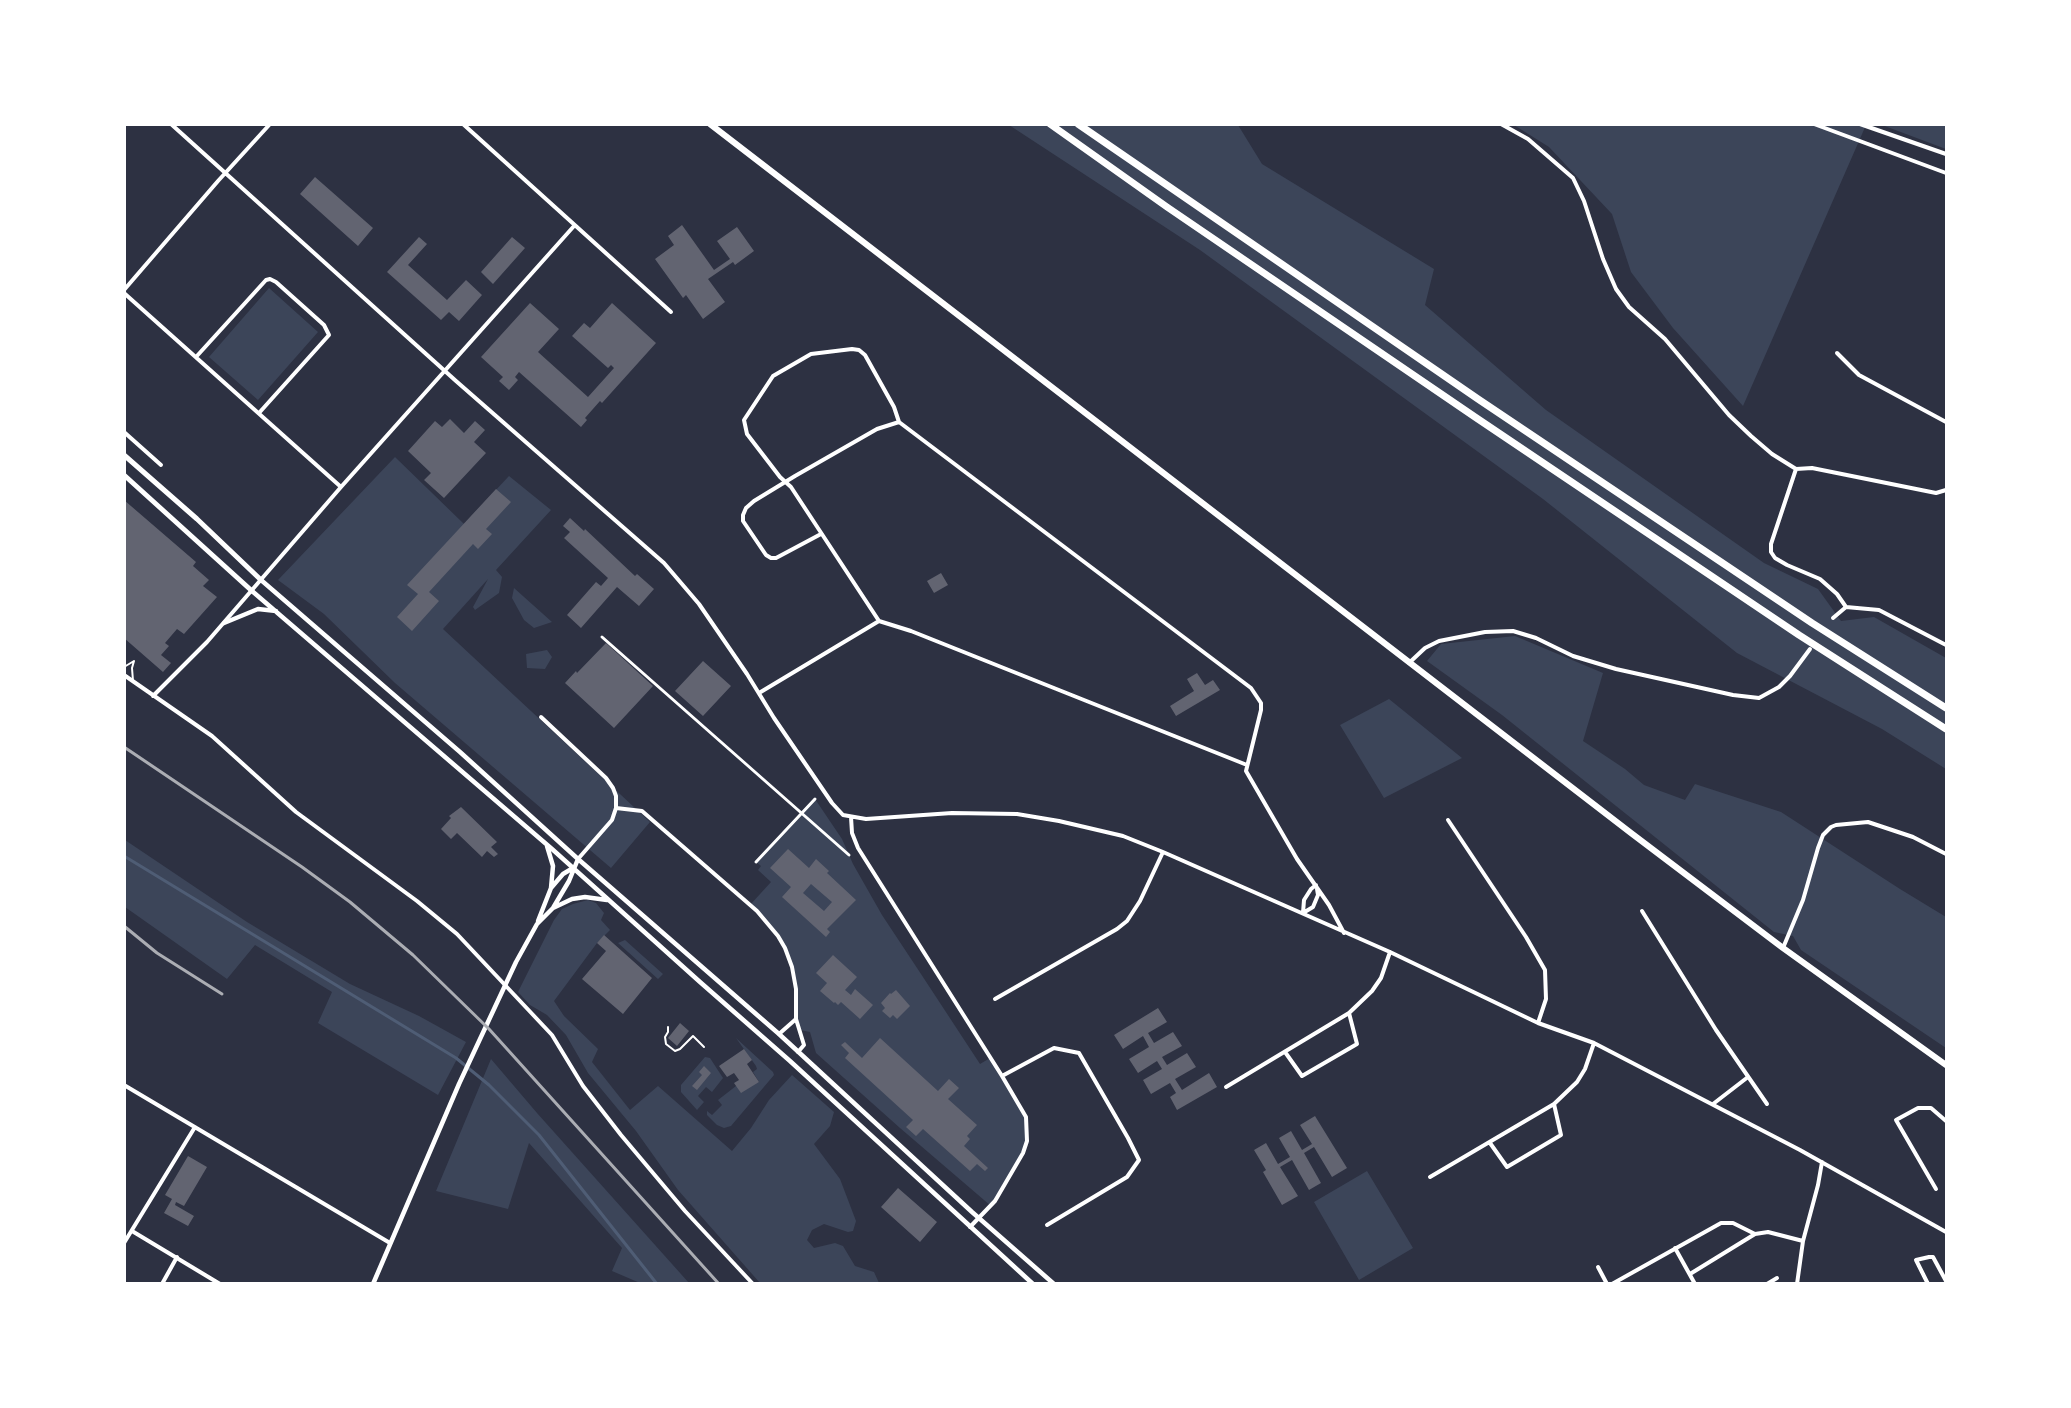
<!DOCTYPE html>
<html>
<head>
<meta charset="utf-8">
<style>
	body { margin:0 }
	#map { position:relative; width:2071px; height:1408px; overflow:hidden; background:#2d3142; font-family:Inter,sans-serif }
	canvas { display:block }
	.frame { position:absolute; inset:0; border:126px solid #fff; pointer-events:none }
</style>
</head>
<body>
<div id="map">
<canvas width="2071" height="1408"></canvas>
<div class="frame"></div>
</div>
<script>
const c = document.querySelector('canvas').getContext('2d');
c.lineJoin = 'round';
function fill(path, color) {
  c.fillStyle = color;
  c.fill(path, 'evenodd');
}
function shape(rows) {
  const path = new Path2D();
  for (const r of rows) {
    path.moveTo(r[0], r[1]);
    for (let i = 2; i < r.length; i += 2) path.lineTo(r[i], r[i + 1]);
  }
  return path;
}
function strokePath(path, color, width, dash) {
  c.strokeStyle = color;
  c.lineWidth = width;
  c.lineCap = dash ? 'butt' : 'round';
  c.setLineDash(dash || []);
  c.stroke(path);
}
const green = shape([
	[1009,125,1238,125,1262,164,1434,269,1425,305,1546,410,1764,563,1818,589,1841,621,1874,617,1946,658,1946,769,1882,729,1737,653,1543,499,1200,250],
	[1514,125,1866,125,1743,406,1673,328,1631,272,1612,214,1549,147],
	[1882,125,1946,125,1946,149],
	[269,288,318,332,258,400,209,357],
	[395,457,464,524,509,476,551,510,496,570,502,577,499,593,475,610,473,607,488,579,443,629,650,822,611,868,395,683,324,614,278,580],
	[514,588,552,622,534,628,524,620,512,598],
	[1515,636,1603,673,1583,741,1625,769,1644,785,1685,800,1695,784,1781,812,1900,889,1946,917,1946,1048,1801,950,1793,936,1774,932,1502,715,1427,661,1441,644],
	[547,650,552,657,545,669,527,668,526,654],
	[1389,699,1462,758,1384,798,1340,725],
	[815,799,842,839,853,864,882,915,921,974,980,1064,990,1058,1026,1117,1027,1141,1023,1153,991,1206,900,1128,816,1053,810,1032,800,1030,796,1019,796,989,792,967,778,936,750,905,771,882,758,870,761,866,756,862],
	[125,840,247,922,350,984,419,1016,466,1042,438,1095,318,1023,332,992,255,945,227,979,125,907],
	[588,900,596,903,604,913,601,920,610,930,597,943,554,1001,564,1016,598,1049,592,1062,630,1110,658,1086,732,1151,751,1128,769,1100,792,1075,834,1112,830,1126,814,1144,840,1179,856,1221,853,1231,848,1232,824,1224,812,1230,807,1240,814,1248,835,1243,843,1246,855,1266,874,1272,879,1283,760,1283,678,1190,636,1131,588,1073,566,1035,547,1015,530,1005,518,992,554,920,562,909,573,904],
	[625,940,663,974,658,979,618,943],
	[736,1038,773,1072,774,1075,731,1126,724,1128,717,1125,707,1115,707,1111,712,1115,722,1105,718,1100,736,1086,759,1082,753,1072,757,1069,756,1066],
	[705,1057,710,1058,723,1078,712,1092,706,1087,698,1096,704,1102,697,1110,681,1092,681,1085],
	[491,1059,537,1113,689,1283,640,1283,612,1271,622,1248,529,1143,508,1209,436,1191],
	[1367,1171,1413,1248,1359,1280,1314,1202]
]);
const stream = shape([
	[124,856,456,1058,489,1085,539,1135,657,1284]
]);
const building = shape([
	[315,177,373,228,358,246,300,194],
	[682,225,714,270,730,259,717,241,737,227,754,251,735,265,733,262,708,279,725,302,703,319,686,295,683,298,655,259,674,245,668,236],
	[419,237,427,244,408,265,447,300,466,280,482,295,459,321,449,312,441,320,387,272],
	[512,237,525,248,493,284,481,272],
	[530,303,559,329,538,352,588,397,614,368,611,365,608,368,572,336,584,323,590,328,612,303,656,343,602,403,600,401,585,418,587,420,581,427,519,372,515,377,518,380,509,390,499,381,503,377,481,357],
	[450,419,464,433,475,421,485,430,474,442,486,453,444,498,424,480,431,473,408,451,435,421,442,427],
	[496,489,511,502,486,529,492,534,478,549,473,544,429,592,439,601,412,631,397,617,418,594,407,585],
	[124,500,196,562,193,566,209,580,203,586,217,597,184,634,177,629,165,643,169,646,161,655,171,663,163,672,124,638],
	[570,518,584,531,585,529,635,576,637,574,654,589,639,606,617,587,581,628,567,615,596,582,601,586,608,578,564,538,570,532,563,526],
	[941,573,948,585,934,593,927,581],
	[606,643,653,686,614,728,565,683,576,671,577,673],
	[703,661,731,686,703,716,675,691],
	[1197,673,1205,685,1213,680,1220,690,1176,716,1170,706,1194,691,1187,679],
	[461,807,497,842,491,847,498,854,494,857,487,851,482,857,457,833,451,839,441,829,451,818,449,816],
	[788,849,809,868,816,859,829,871,827,873,856,900,827,929,830,932,826,937,782,897,791,887,770,868],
	[811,884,832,902,824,911,803,893],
	[604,935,652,978,623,1014,582,979,606,951,597,943],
	[833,955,857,977,845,990,851,995,855,989,873,1005,860,1019,841,1002,838,1005,835,1002,834,1003,820,991,827,983,816,973],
	[896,990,910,1006,897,1019,893,1015,890,1018,882,1011,885,1008,881,1003,890,993,891,994],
	[1158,1008,1167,1022,1148,1033,1154,1043,1173,1032,1182,1046,1162,1057,1167,1065,1187,1053,1196,1067,1175,1079,1182,1090,1209,1073,1217,1087,1177,1110,1170,1097,1176,1093,1170,1083,1151,1094,1143,1080,1162,1069,1157,1061,1138,1073,1129,1059,1149,1047,1143,1036,1123,1049,1114,1035],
	[680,1023,689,1031,677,1046,668,1038],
	[880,1038,938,1091,949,1079,959,1088,948,1099,977,1125,967,1136,970,1139,964,1146,988,1168,985,1171,977,1164,970,1171,923,1129,916,1136,906,1127,913,1120,845,1058,849,1053,841,1045,845,1042,862,1058],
	[744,1049,752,1060,747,1064,759,1082,741,1093,734,1083,739,1080,734,1073,727,1077,719,1066],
	[704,1066,711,1073,697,1090,692,1086,702,1075,699,1072],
	[1315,1116,1347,1168,1332,1177,1314,1147,1304,1153,1321,1183,1309,1190,1292,1160,1280,1167,1298,1196,1282,1205,1263,1172,1266,1170,1254,1150,1266,1143,1278,1164,1290,1157,1279,1138,1291,1131,1302,1150,1312,1144,1300,1125],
	[188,1156,207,1167,184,1206,176,1202,175,1205,194,1216,188,1226,164,1213,172,1199,165,1195],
	[898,1188,937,1222,920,1242,881,1207]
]);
const service = shape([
	[124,667,134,661],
	[133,681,132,668,134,661],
	[668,1027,668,1032,665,1037,666,1044,675,1051,680,1049,693,1036,704,1047]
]);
const pedestrian = shape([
	[602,637,849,855],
	[756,862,815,799]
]);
const minor = shape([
	[171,124,456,381,664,563,699,604,747,674,774,718,832,803,843,815,866,819,952,813,1017,814,1059,821,1123,836,1163,852,1390,952,1538,1023,1594,1043,1800,1150,1946,1232],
	[463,124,671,312],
	[1501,124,1528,139,1573,178,1584,201,1603,259,1616,289,1629,307,1665,339,1729,415,1751,436,1772,454,1796,469],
	[1814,124,1946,173],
	[1860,124,1946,154],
	[124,290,218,181,270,124],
	[124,293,341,487],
	[1837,353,1859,375,1946,422],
	[196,357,266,280,270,279,276,282,324,325,329,335,259,413],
	[124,432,161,465],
	[1796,469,1771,544,1771,552,1775,558,1787,565,1820,579,1837,594,1846,607],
	[1796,469,1812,468,1936,493,1946,490],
	[821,534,776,558,771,558,766,555,743,521,743,515,746,508,754,501,795,476,877,429,899,422],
	[1846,607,1879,610,1946,645],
	[1833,618,1846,607],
	[1409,663,1425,648,1439,641,1485,632,1513,631,1536,638,1573,656,1616,669,1733,695,1759,698,1779,687,1790,676,1810,649],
	[124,675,212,736,296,812,417,901,457,934,552,1035,583,1086,621,1135,685,1211,753,1284],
	[759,693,879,621],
	[153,696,207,642,341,487,574,226],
	[541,717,606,778,613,788,616,796,616,808,612,820,578,859],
	[1247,765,911,631,879,621,791,487,780,477,747,434,744,420,773,376,811,354,852,349,859,350,865,355,894,407,899,422,1251,688,1261,703,1261,710,1246,771,1297,859,1329,905,1344,933],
	[616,808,642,811,757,911,778,936,785,948,792,967,796,989,796,1019,804,1045,798,1052],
	[851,817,852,833,858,848,1002,1076,1026,1117,1027,1141,1023,1153,995,1201,970,1227],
	[1448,820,1526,937,1545,970,1546,999,1538,1023],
	[1642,911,1716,1030,1767,1104],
	[1303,913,1313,907,1318,895,1317,889],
	[1303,913,1304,900,1311,889,1316,885],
	[1783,948,1803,900,1818,848,1823,835,1831,827,1836,825,1868,822,1913,837,1946,854],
	[995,999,1117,929,1127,921,1140,901,1163,852],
	[779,1034,796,1019],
	[1285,1052,1302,1076,1357,1044,1349,1013],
	[1002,1076,1054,1048,1079,1053,1128,1138,1139,1160,1127,1177,1047,1225],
	[124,1085,390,1243],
	[1226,1087,1349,1013,1372,991,1381,978,1390,952],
	[1713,1104,1748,1077],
	[1490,1143,1507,1167,1561,1135,1554,1104],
	[1430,1177,1554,1104,1577,1082,1585,1069,1594,1043],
	[1936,1189,1896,1120,1918,1108,1931,1108,1946,1121],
	[132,1231,220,1284],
	[124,1243,195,1127],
	[1675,1248,1695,1284],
	[1598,1267,1607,1284],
	[1690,1274,1755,1234,1768,1232,1803,1241],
	[162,1284,177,1257],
	[1612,1284,1721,1223,1733,1223,1755,1234],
	[1767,1284,1777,1278],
	[1797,1284,1803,1241,1818,1185,1822,1162],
	[1928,1284,1916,1260,1929,1257,1933,1257,1946,1281]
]);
const tertiary = shape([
	[261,580,460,752,578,859,779,1034,972,1212,1054,1284],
	[252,591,552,849,700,982,790,1061,1033,1284],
	[224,623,258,609,276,611],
	[551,888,563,874,573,868],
	[553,908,572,899,585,897,607,900],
	[538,921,551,888,553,866,547,846],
	[373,1284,459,1084,516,962,537,924,553,908,569,881,578,859]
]);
const secondary = shape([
	[124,455,197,519,261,580],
	[124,475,252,591]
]);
const primary = shape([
	[710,124,1631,833,1783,948,1946,1065]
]);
const motorway = shape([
	[1050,124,1167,207,1475,417,1799,635,1946,729],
	[1078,124,1478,399,1812,623,1946,708]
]);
const rail = shape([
	[124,747,302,867,350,902,413,955,489,1029,719,1284],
	[124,926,157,953,222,994]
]);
fill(green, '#3c4559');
strokePath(stream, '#4f5d75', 3);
fill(building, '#626471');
strokePath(service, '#fff', 2);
strokePath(pedestrian, '#fff', 3);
strokePath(minor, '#fff', 4);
strokePath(tertiary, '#fff', 4.5);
strokePath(secondary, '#fff', 5);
strokePath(primary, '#fff', 6);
strokePath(motorway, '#fff', 7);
strokePath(rail, '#abadb3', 3);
</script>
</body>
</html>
